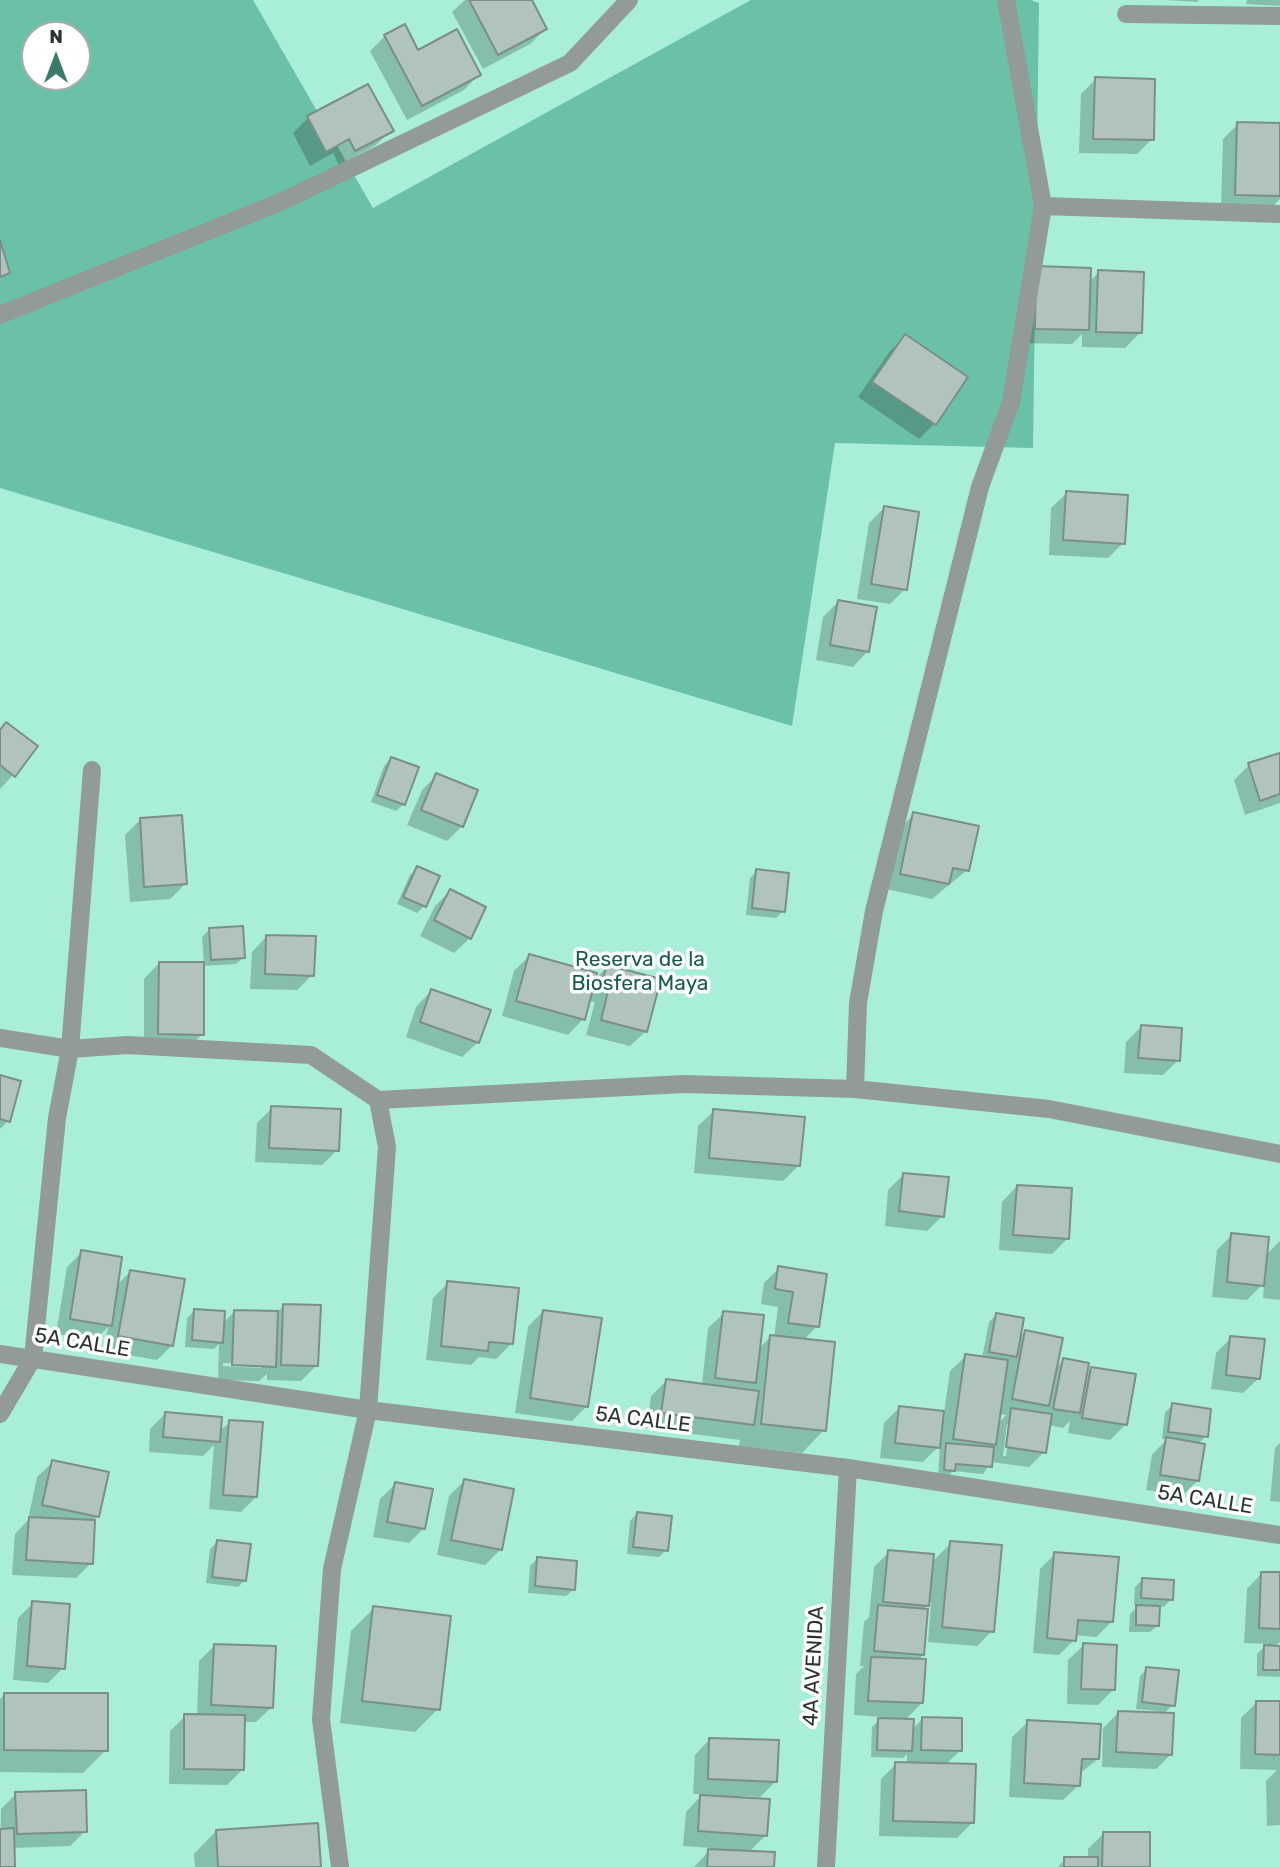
<!DOCTYPE html>
<html>
<head>
<meta charset="utf-8">
<style>
	body { margin:0 }
	#map { position:relative; width:1280px; height:1867px; overflow:hidden; background:#e5faf3; font-family:Rubik,sans-serif }
	canvas { display:block }
	.north { position:absolute; left:21px; top:21px; width:70px; height:70px; box-sizing:border-box; background:#fff; border:2px solid #abaead; border-radius:50%; rotate:0deg; font-size:19px; font-weight:700; line-height:28px; text-align:center; color:#2c3431 }
	.north::after { content:''; display:block; margin:auto; width:24px; height:32px; background:#3b7a69; clip-path:polygon(50% 0,100% 100%,50% 72%,0 100%) }
</style>
</head>
<body>
<div id="map">
<canvas width="1280" height="1867"></canvas>
<div class="north">N</div>
</div>
<script>
const c = document.querySelector('canvas').getContext('2d');
c.lineJoin = 'round';
function fill(path, color) {
  c.fillStyle = color;
  c.fill(path, 'evenodd');
}
function shape(rows) {
  const path = new Path2D();
  for (const r of rows) {
    path.moveTo(r[0], r[1]);
    for (let i = 2; i < r.length; i += 2) path.lineTo(r[i], r[i + 1]);
  }
  return path;
}
function strokePath(path, color, width, dash) {
  c.strokeStyle = color;
  c.lineWidth = width;
  c.lineCap = dash ? 'butt' : 'round';
  c.setLineDash(dash || []);
  c.stroke(path);
}
function label(font, color, halo, rows, align = 'center') {
  c.font = font + ' Rubik,sans-serif';
  c.lineWidth = 7;
  c.setLineDash([]);
  c.textBaseline = 'middle';
  c.strokeStyle = halo;
  c.fillStyle = color;
  for (const [text, x, y, turn = 0] of rows) {
    c.save();
    c.translate(x, y);
    c.rotate((+turn || 0) * Math.PI / 180);
    c.textAlign = isNaN(turn) ? turn : align;
    if (halo) c.strokeText(text, 0, 0);
    c.fillText(text, 0, 0);
    c.restore();
  }
}
const green = shape([
	[0,0,1280,0,1280,1867,0,1867],
	[35,35,77,35,77,77,35,77]
]);
const forest = shape([
	[0,0,253,0,373,208,751,0,1030,0,1039,3,1033,448,835,443,792,726,0,488],
	[35,35,77,35,77,77,35,77]
]);
const shadow = shape([
	[465,0,530,0,545,29,530,44,483,69,452,12],
	[1164,0,1199,0,1197,2],
	[1247,0,1280,0,1280,6,1246,4],
	[385,36,418,52,479,74,464,90,407,120,370,51],
	[1096,79,1152,139,1137,154,1079,153,1081,94],
	[368,86,391,130,376,145,339,165,333,153,310,166,293,133,308,118],
	[1238,124,1280,125,1280,199,1269,210,1221,209,1223,139],
	[1099,272,1141,332,1125,348,1082,347,1082,334,1072,344,1020,343,1022,283,1089,282],
	[905,336,935,423,919,439,858,397,890,351],
	[1067,493,1123,543,1108,558,1049,555,1051,508],
	[884,508,905,589,890,604,857,599,869,523],
	[838,602,868,651,853,667,816,660,823,617],
	[0,730,13,775,0,789],
	[1280,755,1280,803,1245,815,1234,780,1249,765],
	[391,759,404,804,396,811,371,802,384,766],
	[437,775,462,826,447,841,407,825,422,790],
	[914,814,967,870,932,899,886,889,899,829],
	[141,819,185,884,170,899,130,902,125,835],
	[418,868,424,906,417,913,397,904,410,875],
	[757,871,783,911,776,918,746,915,750,878],
	[450,891,470,938,454,953,420,936,435,906],
	[209,930,244,957,236,964,202,966,202,1034,187,1049,144,1049,144,979,159,963,204,964,202,937],
	[267,936,312,975,297,990,250,989,252,952],
	[529,956,593,981,607,967,646,1031,630,1046,586,1035,595,1002,588,1001,583,1019,568,1035,502,1016,514,971],
	[431,991,478,1042,462,1057,406,1037,416,1007],
	[1141,1027,1178,1060,1163,1075,1124,1073,1126,1042],
	[0,1077,8,1121,0,1129],
	[272,1108,337,1150,322,1165,255,1162,257,1123],
	[714,1111,798,1166,783,1181,694,1173,698,1126],
	[904,1174,942,1216,927,1231,885,1226,888,1190],
	[1017,1186,1067,1239,1052,1254,999,1250,1002,1202],
	[1232,1235,1265,1256,1280,1241,1280,1300,1263,1298,1264,1283,1247,1300,1212,1297,1217,1250],
	[82,1252,116,1286,130,1272,172,1345,157,1360,104,1351,108,1327,95,1340,56,1334,67,1267],
	[779,1268,817,1326,804,1340,824,1430,802,1453,739,1446,740,1440,647,1428,651,1396,666,1381,702,1385,708,1328,724,1313,759,1349,770,1337,774,1338,778,1307,761,1304,764,1283],
	[448,1283,511,1344,496,1359,479,1357,471,1365,426,1360,433,1298],
	[284,1306,317,1365,301,1381,267,1380,267,1374,259,1381,218,1380,219,1344,214,1349,185,1347,187,1318,194,1311,222,1324,235,1311,277,1312],
	[223,1363,262,1364,262,1368,223,1366],
	[543,1311,587,1406,572,1421,515,1413,528,1327],
	[996,1315,1018,1339,1025,1332,1055,1369,1063,1360,1085,1375,1092,1369,1125,1425,1110,1440,1068,1433,1070,1421,1063,1428,1048,1425,1044,1452,1029,1467,991,1462,983,1474,953,1471,946,1478,938,1477,940,1445,923,1462,880,1458,884,1423,899,1408,944,1413,950,1371,966,1356,982,1358,989,1322],
	[999,1414,1006,1415,998,1424],
	[1007,1424,1011,1424,1006,1456,1003,1456],
	[1231,1338,1259,1378,1243,1393,1211,1389,1216,1353],
	[1173,1405,1206,1436,1198,1444,1198,1480,1183,1495,1146,1490,1152,1455,1167,1439,1162,1439,1165,1412],
	[165,1414,219,1432,230,1422,256,1497,241,1512,209,1509,214,1445,203,1456,149,1452,150,1429],
	[1280,1443,1280,1502,1270,1501,1275,1448],
	[53,1462,98,1516,93,1521,91,1563,76,1578,12,1575,15,1534,28,1520,37,1477],
	[464,1481,500,1550,485,1565,437,1555,449,1496],
	[395,1484,424,1528,409,1543,373,1537,380,1499],
	[637,1513,666,1550,659,1557,627,1554,630,1521],
	[217,1542,245,1580,238,1587,206,1583,210,1549],
	[951,1543,992,1631,977,1646,928,1642,931,1602,923,1610,923,1655,917,1661,922,1703,904,1721,912,1730,923,1718,960,1751,945,1765,973,1822,957,1838,879,1836,881,1779,896,1764,907,1764,907,1754,903,1758,871,1757,872,1727,882,1717,854,1715,856,1674,864,1666,860,1666,864,1622,869,1617,874,1567,889,1552,932,1562],
	[1055,1554,1111,1622,1096,1637,1075,1635,1074,1640,1059,1655,1033,1653,1040,1569],
	[537,1559,574,1589,566,1596,528,1593,530,1566],
	[1262,1573,1280,1574,1280,1642,1274,1647,1280,1647,1280,1677,1257,1676,1257,1654,1267,1644,1244,1643,1247,1589],
	[1142,1580,1171,1599,1164,1607,1158,1606,1158,1625,1150,1632,1129,1632,1130,1614,1139,1605,1134,1605,1135,1587],
	[33,1603,63,1668,48,1683,13,1680,18,1618],
	[374,1608,438,1709,415,1732,340,1723,351,1631],
	[1084,1645,1113,1690,1098,1705,1067,1704,1068,1660],
	[214,1646,272,1707,256,1722,243,1722,243,1769,227,1785,169,1784,170,1731,185,1716,197,1716,199,1661],
	[1147,1669,1173,1705,1163,1714,1171,1754,1156,1769,1102,1767,1103,1728,1118,1713,1158,1714,1158,1711,1136,1709,1140,1676],
	[5,1694,106,1750,83,1773,0,1772,0,1699],
	[1257,1702,1280,1703,1280,1825,1267,1826,1266,1781,1277,1770,1240,1769,1241,1718],
	[1028,1722,1098,1759,1079,1774,1079,1785,1063,1800,1009,1797,1012,1737],
	[710,1739,776,1781,760,1797,742,1796,742,1799,766,1835,748,1853,772,1867,694,1867,712,1848,683,1846,686,1812,703,1794,693,1794,695,1755],
	[16,1794,85,1831,70,1846,13,1848,14,1867,0,1867,1,1809],
	[216,1831,319,1867,195,1867,194,1854],
	[1103,1834,1148,1867,1058,1867,1065,1859,1088,1859,1088,1849]
]);
const building = shape([
	[469,0,532,0,547,29,498,55,469,0],
	[405,24,418,50,457,29,481,75,422,106,384,35,405,24],
	[1095,77,1155,79,1154,140,1093,139,1095,77],
	[368,84,394,131,355,151,349,139,326,152,307,116,368,84],
	[1237,122,1280,123,1280,196,1235,195,1237,122],
	[0,240,10,273,0,277,0,240],
	[1036,266,1091,268,1089,330,1035,329,1036,266],
	[1098,270,1144,272,1142,333,1096,332,1098,270],
	[905,334,968,377,936,425,872,382,905,334],
	[1066,491,1128,495,1125,544,1063,540,1066,491],
	[884,506,919,512,907,590,871,584,884,506],
	[838,600,877,607,869,652,830,645,838,600],
	[6,722,38,746,15,777,0,765,0,730,6,722],
	[1280,753,1280,794,1260,801,1248,763,1280,753],
	[391,757,419,767,405,805,377,795,391,757],
	[436,773,478,790,463,827,421,810,436,773],
	[913,812,979,826,969,871,953,868,949,884,900,874,913,812],
	[182,815,187,884,144,887,140,818,182,815],
	[417,866,440,876,426,907,403,897,417,866],
	[756,869,789,873,785,912,752,908,756,869],
	[450,889,486,907,471,939,434,920,450,889],
	[243,926,245,958,211,960,209,928,243,926],
	[266,935,316,936,314,976,265,974,266,935],
	[529,954,597,973,585,1020,516,1001,529,954],
	[159,962,204,962,204,1035,158,1034,159,962],
	[607,965,661,979,647,1032,601,1020,609,987,601,985,607,965],
	[431,989,491,1010,479,1043,420,1022,431,989],
	[1141,1025,1182,1028,1180,1061,1138,1058,1141,1025],
	[0,1075,21,1081,10,1122,0,1119,0,1075],
	[271,1106,341,1109,339,1151,269,1148,271,1106],
	[713,1109,805,1117,800,1166,709,1158,713,1109],
	[903,1173,949,1177,944,1217,899,1211,903,1173],
	[1017,1185,1072,1188,1069,1239,1013,1235,1017,1185],
	[1231,1233,1269,1237,1264,1286,1227,1282,1231,1233],
	[81,1250,122,1257,112,1326,70,1319,81,1250],
	[778,1266,827,1274,819,1327,788,1323,793,1292,775,1289,778,1266],
	[130,1270,185,1279,173,1346,118,1336,130,1270],
	[447,1281,519,1288,513,1344,489,1342,488,1351,441,1346,447,1281],
	[283,1304,321,1305,318,1366,281,1365,283,1304],
	[194,1309,225,1311,223,1343,192,1340,194,1309],
	[234,1310,278,1311,276,1367,232,1365,234,1310],
	[543,1310,602,1318,588,1407,530,1398,543,1310],
	[723,1311,764,1315,756,1383,715,1378,723,1311],
	[996,1313,1024,1318,1017,1357,989,1352,996,1313],
	[1025,1330,1063,1338,1049,1406,1012,1399,1025,1330],
	[770,1335,835,1342,826,1431,761,1424,770,1335],
	[1230,1336,1265,1339,1260,1379,1226,1375,1230,1336],
	[965,1354,1008,1360,996,1445,953,1439,965,1354],
	[1063,1358,1089,1363,1080,1413,1053,1409,1063,1358],
	[1091,1367,1136,1374,1127,1425,1082,1418,1091,1367],
	[666,1379,759,1391,754,1425,661,1413,666,1379],
	[1172,1403,1211,1409,1208,1437,1168,1432,1172,1403],
	[899,1406,944,1411,940,1448,895,1443,899,1406],
	[1011,1408,1052,1414,1046,1453,1006,1447,1011,1408],
	[165,1412,222,1417,220,1442,163,1437,165,1412],
	[229,1420,263,1422,257,1497,223,1495,229,1420],
	[1166,1437,1205,1444,1199,1481,1160,1475,1166,1437],
	[946,1443,994,1447,992,1467,956,1464,955,1471,944,1470,946,1443],
	[52,1460,109,1472,99,1517,42,1505,52,1460],
	[464,1479,514,1489,502,1550,451,1540,464,1479],
	[395,1482,433,1489,425,1529,387,1522,395,1482],
	[637,1512,672,1516,668,1551,633,1547,637,1512],
	[29,1517,95,1520,93,1564,26,1560,29,1517],
	[217,1540,251,1544,246,1581,212,1577,217,1540],
	[950,1541,1002,1545,994,1632,942,1627,950,1541],
	[888,1550,934,1554,929,1606,883,1602,888,1550],
	[1054,1552,1119,1557,1113,1622,1078,1620,1076,1641,1047,1638,1054,1552],
	[537,1557,577,1561,575,1590,535,1586,537,1557],
	[1261,1572,1280,1572,1280,1629,1259,1628,1261,1572],
	[1142,1578,1174,1580,1173,1600,1141,1598,1142,1578],
	[32,1601,70,1604,65,1669,27,1666,32,1601],
	[878,1605,928,1609,924,1655,874,1651,878,1605],
	[1136,1605,1160,1606,1159,1626,1136,1625,1136,1605],
	[373,1606,451,1616,440,1710,362,1701,373,1606],
	[1083,1643,1117,1645,1115,1690,1081,1689,1083,1643],
	[214,1644,276,1646,273,1708,211,1705,214,1644],
	[1264,1645,1280,1646,1280,1670,1263,1670,1264,1645],
	[871,1657,926,1659,923,1703,868,1701,871,1657],
	[1146,1667,1179,1670,1175,1706,1142,1702,1146,1667],
	[4,1693,108,1693,108,1751,4,1750,4,1693],
	[1256,1701,1280,1701,1280,1755,1255,1754,1256,1701],
	[1118,1711,1174,1713,1172,1755,1116,1752,1118,1711],
	[184,1714,245,1715,244,1770,184,1769,184,1714],
	[922,1717,962,1718,962,1751,921,1750,922,1717],
	[878,1718,914,1719,912,1751,877,1750,878,1718],
	[1027,1720,1101,1724,1099,1759,1082,1759,1080,1786,1024,1783,1027,1720],
	[709,1738,779,1740,777,1782,708,1779,709,1738],
	[895,1762,976,1764,974,1823,893,1821,895,1762],
	[86,1790,87,1832,17,1834,15,1792,86,1790],
	[700,1795,770,1799,767,1836,698,1831,700,1795],
	[318,1823,321,1867,218,1867,216,1830,318,1823],
	[14,1828,15,1867,0,1867,0,1829,14,1828],
	[1103,1832,1150,1832,1150,1867,1102,1867,1103,1832],
	[708,1849,775,1852,774,1867,707,1867,708,1849],
	[1064,1857,1098,1857,1098,1867,1064,1867,1064,1857]
]);
const minor = shape([
	[1126,14,1280,16],
	[1043,206,1280,214],
	[0,315,285,200,570,63,629,0],
	[0,1038,70,1049,127,1045,311,1055,378,1100,684,1084,855,1089,1049,1109,1280,1154],
	[855,1089,858,1003,874,911,980,487,1011,402,1043,206,1006,0],
	[0,1354,368,1410,848,1468,1280,1535],
	[0,1414,33,1358,57,1118,70,1049,92,770],
	[340,1867,321,1719,332,1569,368,1410,387,1147,378,1100],
	[826,1867,848,1468]
]);
const parkNames = [
	["Reserva de la",640,960],
	["Biosfera Maya",640,984]
];
const streetNames = [
	["5A CALLE",82,1343,9],
	["5A CALLE",643,1420,7],
	["5A CALLE",1205,1500,9],
	["4A AVENIDA",814,1666,-87]
];
fill(green, '#a8eed8');
fill(forest, '#6bc0a8');
fill(shadow, '#0003');
fill(building, '#b0c3bd');
strokePath(building, '#7c8e88', 2);
strokePath(minor, '#929b98', 18);
label('21px', '#175c4b', '#fff', parkNames);
label('21px', '#2c3431', '#fff', streetNames);
</script>
</body>
</html>
